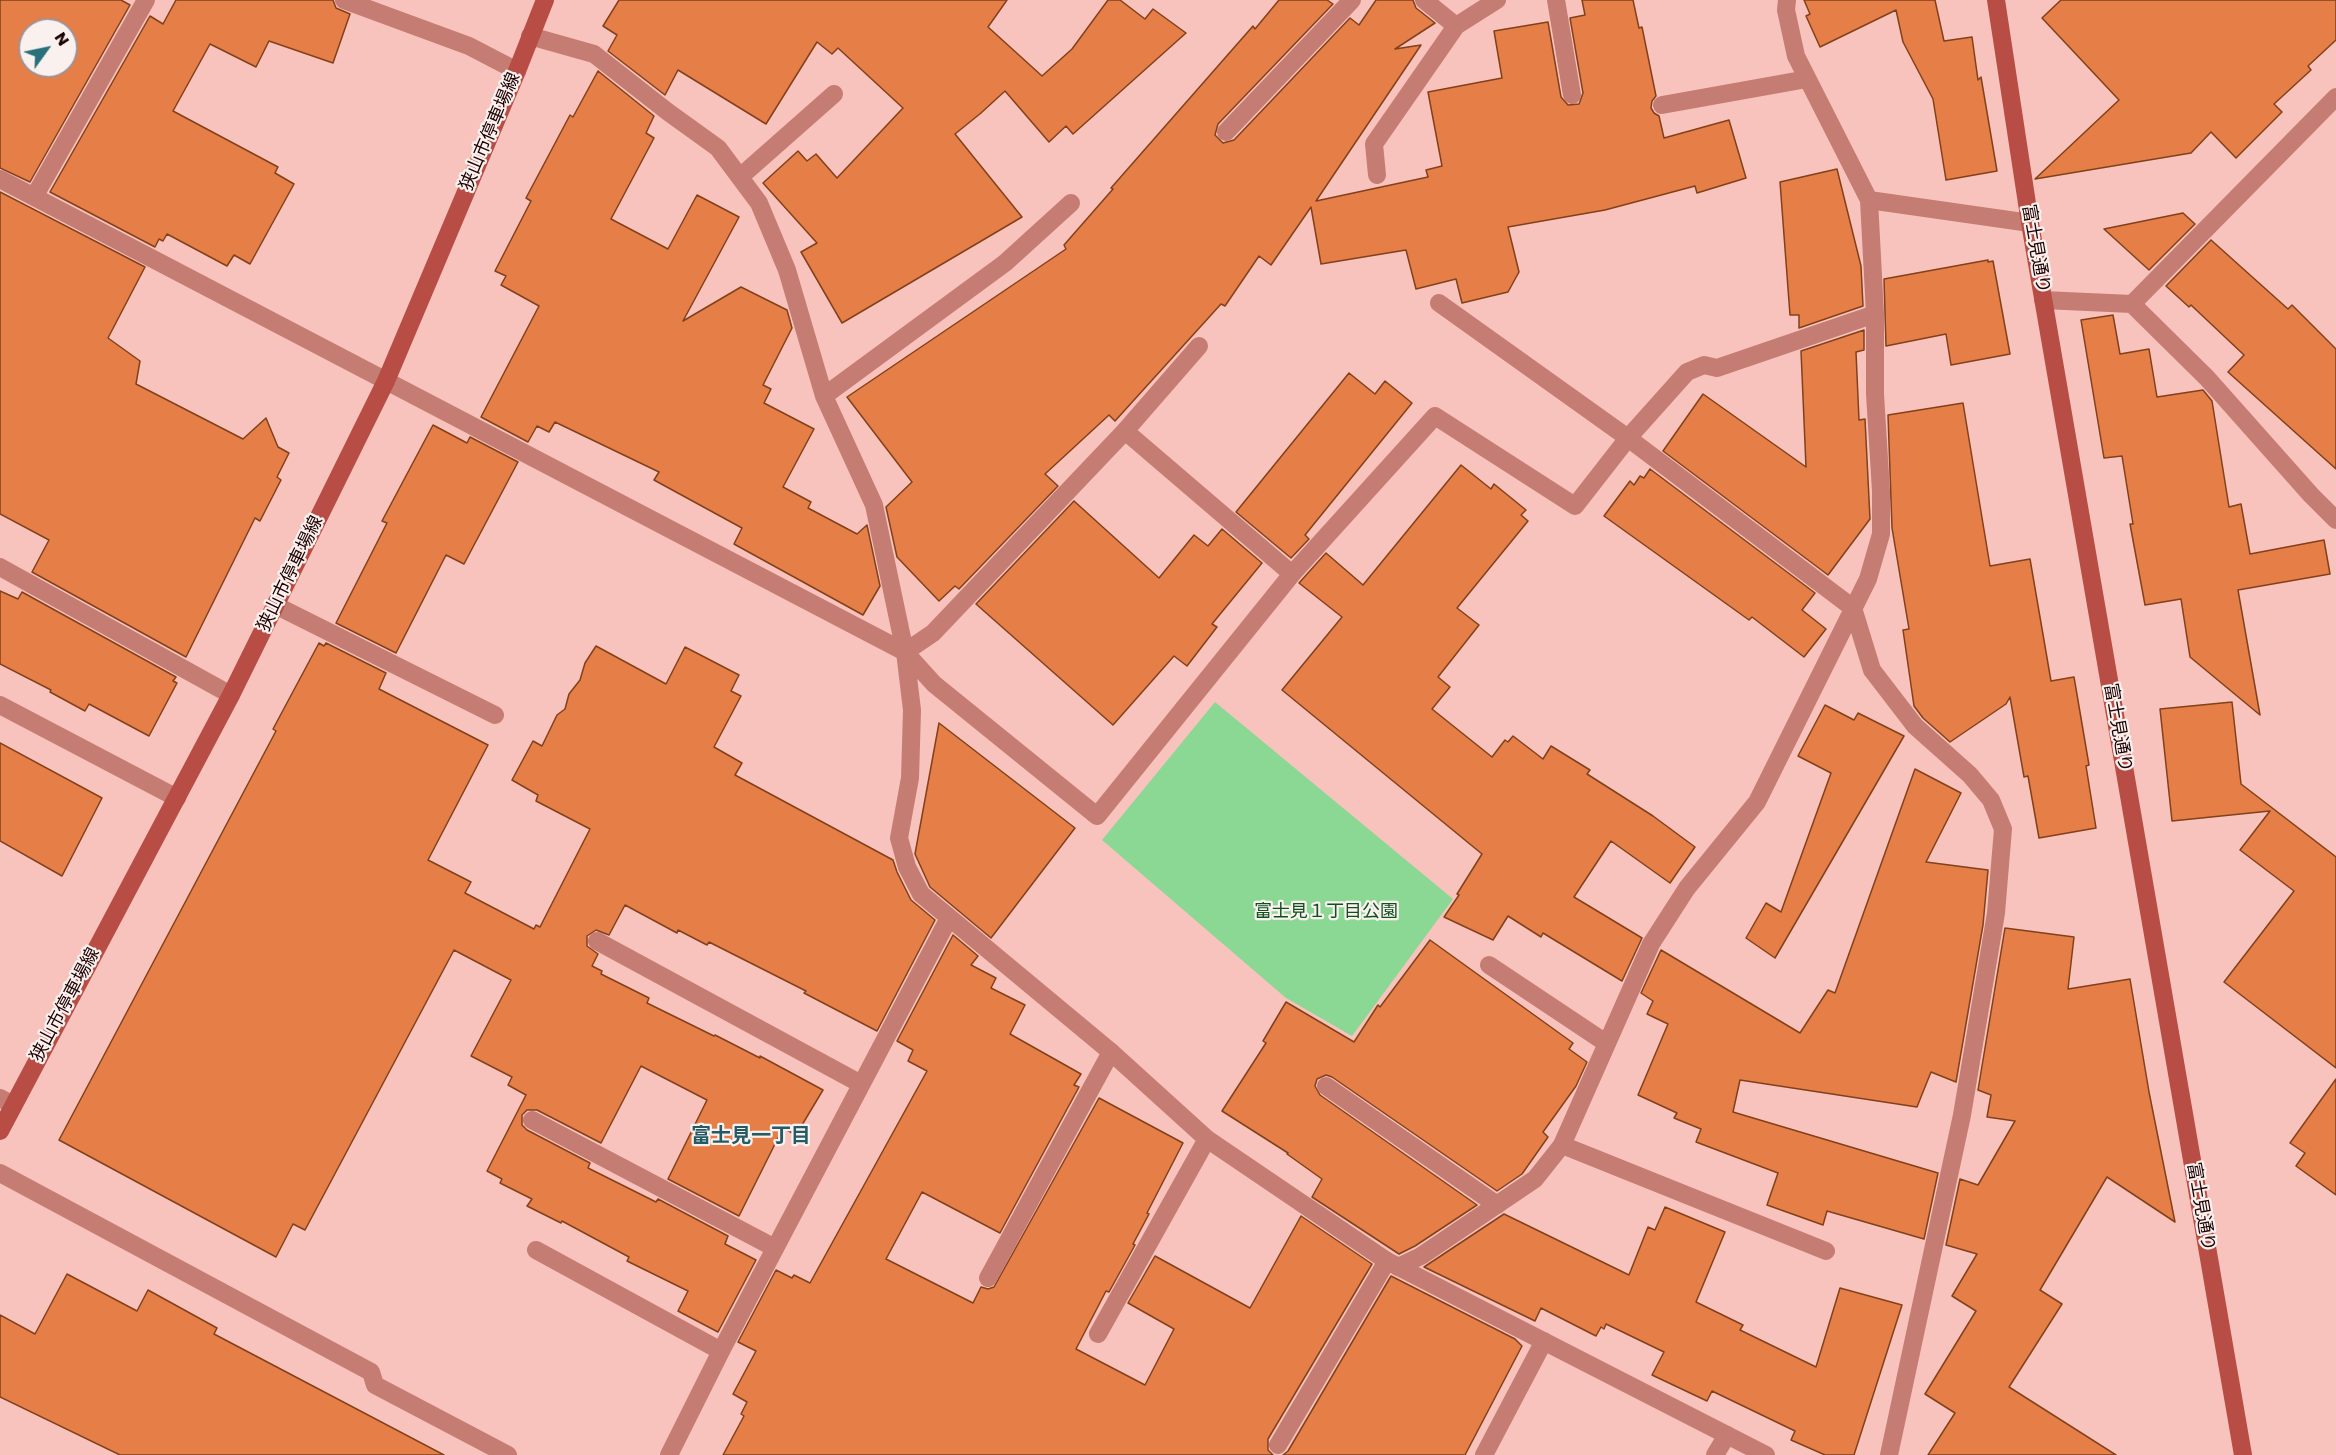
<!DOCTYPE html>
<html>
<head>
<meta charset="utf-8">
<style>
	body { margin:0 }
	#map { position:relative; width:2336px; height:1455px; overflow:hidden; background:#f8c3bc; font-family:Poppins,sans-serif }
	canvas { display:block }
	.north { position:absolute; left:18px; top:18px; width:60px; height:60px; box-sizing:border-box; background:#faf1ef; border:2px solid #a19190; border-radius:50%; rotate:57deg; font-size:16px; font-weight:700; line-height:24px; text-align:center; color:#1c0202 }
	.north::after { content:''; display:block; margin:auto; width:21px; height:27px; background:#28717a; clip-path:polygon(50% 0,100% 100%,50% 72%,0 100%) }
</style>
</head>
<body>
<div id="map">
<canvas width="2336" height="1455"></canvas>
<div class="north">N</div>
</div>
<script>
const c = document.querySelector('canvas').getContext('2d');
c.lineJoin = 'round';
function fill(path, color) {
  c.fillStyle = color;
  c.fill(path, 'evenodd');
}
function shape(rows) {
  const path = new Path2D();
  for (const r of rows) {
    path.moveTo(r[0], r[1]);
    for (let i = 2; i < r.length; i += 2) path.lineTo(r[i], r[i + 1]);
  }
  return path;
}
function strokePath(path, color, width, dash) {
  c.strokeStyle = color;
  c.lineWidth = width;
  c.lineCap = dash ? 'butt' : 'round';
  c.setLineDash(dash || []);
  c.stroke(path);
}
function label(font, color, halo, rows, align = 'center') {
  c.font = font + ' Poppins,"Noto Sans JP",sans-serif';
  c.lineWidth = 4.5;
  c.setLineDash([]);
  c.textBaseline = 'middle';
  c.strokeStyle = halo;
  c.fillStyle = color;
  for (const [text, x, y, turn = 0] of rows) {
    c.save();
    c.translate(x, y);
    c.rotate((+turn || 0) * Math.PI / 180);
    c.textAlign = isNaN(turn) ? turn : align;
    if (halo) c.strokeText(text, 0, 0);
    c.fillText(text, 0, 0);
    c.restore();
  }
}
const green = shape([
	[1215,702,1453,899,1352,1036,1286,998,1102,840]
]);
const building = shape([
	[0,0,121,0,130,5,30,182,0,168,0,0],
	[30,30,66,30,66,66,30,66,30,30],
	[176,0,333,0,336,8,350,14,333,63,269,41,256,67,210,44,173,111,278,167,275,173,294,184,250,264,234,255,227,266,167,234,163,241,159,239,155,247,50,192,150,16,163,24,176,0],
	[619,0,1007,0,988,27,1042,76,1072,49,1108,0,1120,0,1145,19,1153,9,1186,33,1073,134,1066,126,1049,142,1005,91,981,113,955,134,1022,217,842,323,801,252,817,243,763,183,798,151,807,161,816,154,837,178,903,108,838,48,832,54,817,42,766,124,678,70,665,95,608,51,617,35,603,26,619,0],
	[1279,0,1327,0,1333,4,1218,124,1215,135,1223,143,1234,140,1350,18,1359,25,1376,0,1413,0,1416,8,1435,23,1395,49,1421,45,1316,201,1428,177,1426,170,1442,166,1428,92,1502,78,1494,31,1548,22,1561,97,1568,105,1579,104,1583,93,1570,18,1585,15,1582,0,1633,0,1639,28,1642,27,1656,96,1652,101,1651,108,1654,113,1659,116,1664,138,1729,120,1746,178,1697,193,1695,186,1605,210,1508,227,1519,272,1508,292,1462,303,1456,279,1416,289,1406,250,1321,264,1311,207,1271,265,1259,256,1225,306,1221,304,1115,421,1109,415,1045,474,1058,486,959,589,955,586,939,601,897,557,886,507,912,482,847,397,1066,249,1064,245,1113,189,1111,188,1253,26,1255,29,1279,0],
	[1804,0,1935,0,1944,41,1972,37,1978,80,1981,77,1997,171,1946,180,1933,99,1903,42,1896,10,1820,47,1806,16,1810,14,1804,0],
	[2061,0,2336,0,2336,40,2308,66,2311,70,2274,104,2282,112,2236,158,2211,132,2191,153,2035,179,2119,100,2042,18,2061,0],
	[598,71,654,116,646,133,654,138,611,219,668,249,697,195,739,217,683,321,741,287,787,310,792,328,763,385,771,389,764,403,814,429,783,487,811,502,808,508,857,534,867,525,880,586,863,615,734,544,742,528,654,480,659,472,555,422,549,432,537,426,528,442,481,417,539,306,501,285,506,276,495,271,531,201,526,198,570,115,573,117,598,71],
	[1837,169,1861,266,1863,306,1799,328,1799,315,1790,315,1780,182,1837,169],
	[0,192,145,267,108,338,140,361,136,384,243,439,266,418,278,447,289,453,277,477,281,480,260,521,255,518,186,657,32,572,49,540,0,514,0,192],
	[2183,213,2195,224,2149,270,2104,229,2183,213],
	[2211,240,2288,309,2292,305,2336,349,2336,469,2228,372,2244,355,2191,305,2189,307,2166,286,2211,240],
	[1988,260,1988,262,1993,261,2010,354,1951,365,1946,334,1886,346,1884,279,1988,260],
	[2113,315,2120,354,2149,349,2157,397,2203,390,2212,401,2229,507,2241,504,2250,554,2324,540,2330,574,2238,590,2260,715,2190,657,2181,599,2145,605,2130,524,2133,524,2122,456,2104,458,2081,320,2113,315],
	[1864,330,1864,350,1856,352,1859,420,1865,419,1870,519,1828,575,1663,451,1703,394,1806,467,1801,351,1864,330],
	[1349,373,1375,394,1385,381,1412,403,1305,535,1309,539,1291,558,1236,512,1349,373],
	[1963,403,1990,566,2030,559,2051,681,2074,677,2089,765,2086,766,2096,828,2039,838,2028,776,2024,777,2010,697,2006,704,1950,742,1923,718,1914,706,1903,630,1909,629,1892,528,1888,415,1963,403],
	[433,425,467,443,470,437,518,462,464,564,446,555,396,653,336,623,387,523,382,521,433,425],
	[1461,465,1491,489,1494,484,1526,510,1521,515,1528,521,1457,608,1479,625,1438,677,1450,687,1432,709,1492,757,1505,740,1508,742,1513,736,1543,759,1551,746,1590,770,1587,774,1653,816,1695,847,1670,883,1611,841,1574,897,1642,938,1622,981,1543,933,1541,937,1508,916,1493,940,1444,917,1459,895,1457,894,1482,854,1282,690,1342,617,1299,583,1326,553,1363,585,1461,465],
	[1650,469,1815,593,1802,610,1826,629,1804,657,1752,617,1749,620,1604,516,1630,481,1634,485,1640,476,1644,478,1650,469],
	[1074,501,1159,578,1194,535,1208,546,1222,529,1262,563,1212,624,1217,627,1187,666,1174,656,1113,725,976,604,1074,501],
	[0,591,18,599,22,592,176,677,173,681,177,683,149,736,89,704,85,711,50,692,51,690,0,664,0,591],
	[319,643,324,646,326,643,386,673,379,689,488,745,428,860,471,882,465,893,534,929,536,925,540,927,590,829,536,801,538,795,512,780,533,741,542,746,557,715,565,709,569,694,580,680,585,663,596,646,666,684,685,647,739,675,731,691,741,696,714,747,742,763,735,775,893,860,897,872,911,900,935,920,877,1031,804,993,806,991,709,942,707,945,678,930,677,933,625,905,609,935,596,930,587,936,587,946,598,954,592,966,602,971,601,974,649,998,647,1003,714,1036,715,1035,760,1058,760,1056,823,1090,796,1135,783,1128,739,1216,668,1179,707,1100,641,1066,601,1143,537,1110,527,1110,522,1115,522,1125,527,1130,590,1163,588,1168,656,1202,658,1199,728,1236,725,1244,756,1260,718,1332,678,1311,688,1291,627,1261,629,1257,562,1221,561,1223,527,1206,532,1199,500,1183,502,1179,487,1171,526,1095,508,1085,512,1077,471,1056,511,980,454,950,305,1230,293,1224,276,1257,59,1140,276,731,273,729,319,643],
	[2232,702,2241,784,2336,857,2336,1068,2224,982,2294,891,2240,850,2270,811,2172,821,2160,709,2232,702],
	[1825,705,1854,720,1858,713,1904,736,1775,958,1746,938,1766,903,1781,912,1831,773,1798,756,1825,705],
	[939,723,1075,828,991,938,930,887,915,854,939,723],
	[0,743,102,798,62,876,0,841,0,743],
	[1915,769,1961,793,1926,862,1988,870,1983,925,1956,1082,1931,1072,1917,1107,1740,1080,1733,1112,1938,1173,1924,1239,1827,1211,1823,1225,1767,1205,1778,1173,1696,1142,1701,1129,1674,1118,1677,1113,1638,1095,1668,1024,1647,1014,1653,1001,1641,993,1661,950,1800,1033,1828,990,1835,993,1915,769],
	[2005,928,2074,937,2068,989,2130,979,2149,1092,2175,1222,2107,1177,2040,1290,2062,1304,2009,1387,2116,1455,1928,1455,1955,1413,1925,1394,1976,1311,1952,1296,1977,1254,1946,1245,1960,1179,1978,1185,2015,1121,1987,1117,1991,1095,1978,1090,2005,928],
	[953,935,978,956,971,965,996,978,991,988,1025,1005,1010,1034,1081,1074,1074,1085,1079,1087,1000,1233,922,1192,886,1259,973,1303,981,1287,988,1289,994,1287,1099,1098,1183,1143,1147,1213,1149,1214,1133,1244,1135,1245,1109,1292,1106,1291,1076,1349,1145,1385,1174,1329,1128,1303,1155,1256,1250,1308,1301,1216,1372,1264,1268,1439,1268,1450,1273,1455,723,1455,744,1416,741,1414,747,1402,733,1394,756,1351,738,1342,776,1270,792,1278,794,1275,810,1283,927,1071,908,1061,913,1050,897,1041,953,935],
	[1430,940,1573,1043,1569,1049,1587,1062,1576,1086,1543,1132,1548,1137,1522,1174,1497,1191,1332,1077,1326,1075,1317,1079,1315,1086,1320,1095,1477,1205,1415,1246,1399,1254,1312,1197,1322,1179,1287,1154,1288,1153,1222,1111,1266,1043,1263,1041,1286,1002,1354,1042,1378,1005,1380,1007,1430,940],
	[2336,1079,2336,1195,2296,1166,2305,1153,2290,1143,2336,1079],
	[1665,1207,1725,1232,1696,1302,1743,1325,1740,1330,1816,1367,1840,1288,1902,1305,1854,1455,1825,1455,1791,1440,1795,1431,1712,1391,1707,1401,1652,1375,1664,1352,1606,1324,1604,1329,1601,1327,1596,1336,1541,1308,1535,1321,1424,1267,1504,1214,1629,1275,1648,1227,1655,1230,1665,1207],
	[67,1274,137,1311,148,1290,217,1328,214,1334,444,1455,120,1455,0,1397,0,1315,35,1334,67,1274],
	[1391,1276,1515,1339,1522,1346,1465,1455,1283,1455,1288,1451,1391,1276]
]);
const lane = shape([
	[1556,0,1572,95],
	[1662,105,1807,79],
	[740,177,834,94],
	[1125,431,1199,346],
	[275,605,495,715],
	[0,705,177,798],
	[597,941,861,1084],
	[1489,965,1606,1043],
	[1326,1086,1497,1205],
	[0,1098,13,1105],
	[532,1120,775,1248],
	[1562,1145,1826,1251],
	[536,1250,721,1351],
	[988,1278,1111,1052],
	[1098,1334,1207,1139],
	[1278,1445,1387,1261],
	[1715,1455,1727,1435]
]);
const street = shape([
	[344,0,469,46,517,71],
	[1424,0,1456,26],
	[530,36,594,54,668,112,718,148,759,203,787,270,824,396,874,505,905,652,912,710,910,778,899,838,907,867,921,894,1111,1052,1207,1139,1387,1261,1766,1455],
	[1226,132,1352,0],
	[1377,175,1374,144,1456,26,1497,0],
	[0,179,905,652,934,684,1097,816,1292,574,1435,416,1575,506,1628,438,1687,372,1704,365,1717,368,1875,314],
	[34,197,146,0],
	[1869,200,2030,223],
	[2043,300,2132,304,2336,97],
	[1439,303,1628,438,1853,608,1872,670,1915,726,1970,775,1991,800,2003,829,1996,913,1962,1115,1889,1455],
	[2132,304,2207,378,2311,495,2336,520],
	[824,396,1005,263,1071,203],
	[0,567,231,695],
	[905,652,933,633,1125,431,1292,574],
	[0,1173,371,1372,375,1385,508,1455],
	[1398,1267,1421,1256,1535,1179,1562,1145,1651,944,1687,888,1757,802,1868,579,1881,534,1881,491,1875,394,1875,314,1869,200,1796,56,1786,10,1787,0],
	[669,1455,721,1351,949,918],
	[1484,1455,1544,1341]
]);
const secondary = shape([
	[1996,0,2030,223,2243,1455],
	[0,1131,231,695,386,381,517,71,545,0]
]);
const streetNames = [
	["狭山市停車場線",491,132,-67],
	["富士見通り",2035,249,80],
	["狭山市停車場線",291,574,-64],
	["富士見通り",2117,728,80],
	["狭山市停車場線",66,1005,-62],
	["富士見通り",2200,1207,80]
];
const parkNames = [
	["富士見１丁目公園",1326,912]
];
const neighbourhoodNames = [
	["富士見一丁目",751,1137]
];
fill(green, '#8bd794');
fill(building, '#e57e47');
strokePath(building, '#82401b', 1.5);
strokePath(lane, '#c57c73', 18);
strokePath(street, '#c57c73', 18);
strokePath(secondary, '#b74d44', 18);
label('18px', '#1c0202', '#faf1ef', streetNames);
label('18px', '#0d511e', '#faf1ef', parkNames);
label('bold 20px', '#235c64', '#faf1ef', neighbourhoodNames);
</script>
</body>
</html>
